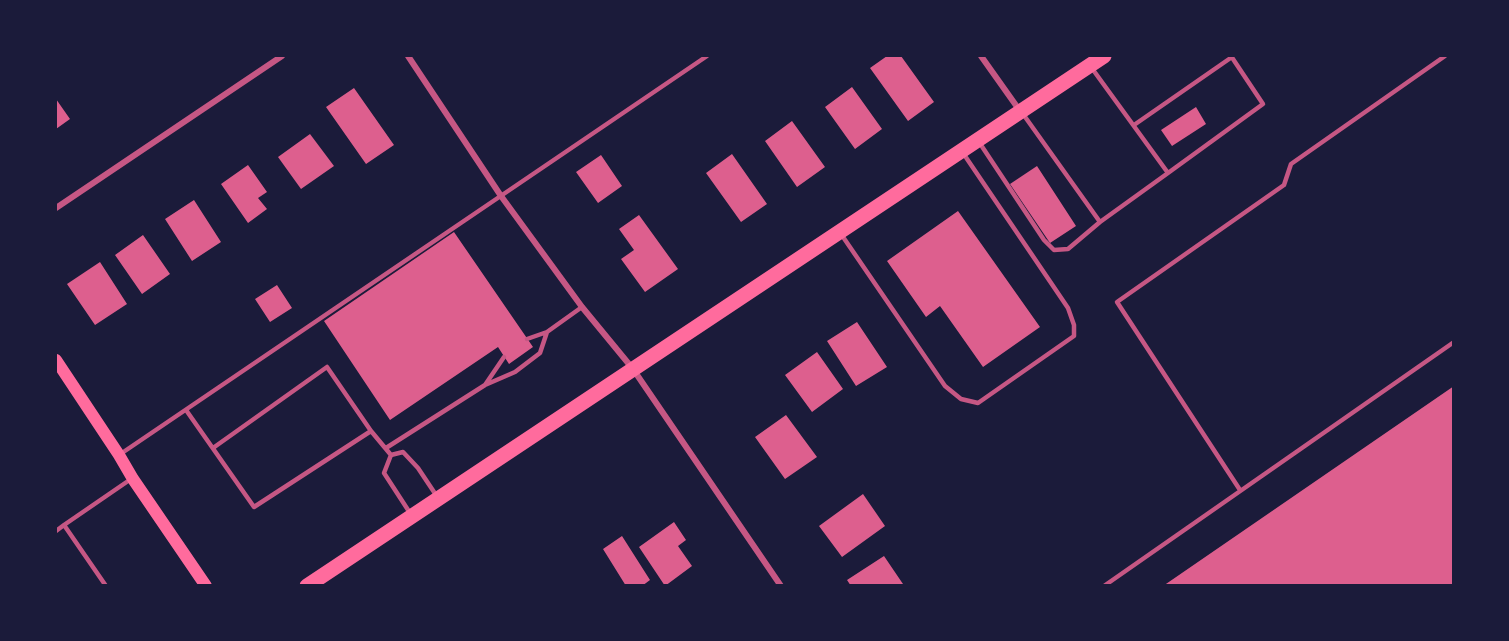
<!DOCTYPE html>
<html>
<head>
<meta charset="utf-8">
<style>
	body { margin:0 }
	#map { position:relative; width:1509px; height:641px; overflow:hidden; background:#1b1b3a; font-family:"Exo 2",sans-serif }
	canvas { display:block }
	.frame { position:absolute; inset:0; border:57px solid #1b1b3a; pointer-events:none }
</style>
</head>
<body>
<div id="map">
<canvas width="1509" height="641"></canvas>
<div class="frame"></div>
</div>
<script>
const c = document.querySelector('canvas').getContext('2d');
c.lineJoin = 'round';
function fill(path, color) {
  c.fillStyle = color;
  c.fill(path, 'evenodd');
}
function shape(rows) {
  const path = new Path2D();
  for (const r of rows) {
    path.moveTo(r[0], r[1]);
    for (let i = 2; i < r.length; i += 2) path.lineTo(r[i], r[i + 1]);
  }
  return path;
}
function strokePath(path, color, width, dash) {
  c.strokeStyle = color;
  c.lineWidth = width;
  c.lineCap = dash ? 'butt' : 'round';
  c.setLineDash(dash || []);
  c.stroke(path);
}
const building = shape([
	[887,56,901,56,934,102,908,121,870,68],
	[852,87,882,129,855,149,825,107],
	[354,88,394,145,366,164,326,107],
	[56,99,70,119,56,129],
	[1196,107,1206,124,1172,146,1161,130],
	[792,121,825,167,797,187,765,141],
	[310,134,334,166,301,189,278,157],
	[732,154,767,204,741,222,706,173],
	[601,155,622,186,598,203,576,172],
	[248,165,267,192,258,198,267,209,248,223,221,184],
	[1037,166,1076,226,1050,243,1010,184],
	[194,200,221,242,192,261,165,219],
	[958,211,1040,327,983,367,940,306,926,317,887,261],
	[639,215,678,269,645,292,621,259,634,250,619,229],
	[454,232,533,347,509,364,498,347,390,420,324,321],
	[143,235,170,274,142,294,115,255],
	[100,262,127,304,95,325,67,284],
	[277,285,292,308,270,322,255,299],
	[857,322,887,367,856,386,827,341],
	[817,352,843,389,812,412,785,375],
	[1454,386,1454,586,1163,586],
	[786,415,817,457,785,479,755,437],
	[863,494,885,526,842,557,819,526],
	[674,522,686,540,678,546,692,566,665,586,639,547],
	[622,536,650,580,642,586,626,586,603,549],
	[884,556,903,584,851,586,847,580]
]);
const service = shape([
	[1091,67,1168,173,1263,104,1231,56],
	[1023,114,1100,222],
	[1134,125,1232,57],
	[979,142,1044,240,1054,250,1068,249,1100,222,1168,173],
	[841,234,945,386,961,399,978,403,1074,336,1074,325,1068,308,963,153],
	[527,339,547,332,582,307],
	[485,385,504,357],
	[186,410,254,507,371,431,391,455],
	[213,448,327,367,371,431],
	[386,448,485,385,515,372,540,353,547,332],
	[119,455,707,56],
	[391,455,403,452,418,468,438,498],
	[391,455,384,473,410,513],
	[1240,490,1117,302,1284,185,1291,164,1445,56],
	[64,525,131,479],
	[56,531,64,525,106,586],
	[1104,586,1454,342]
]);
const minor = shape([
	[408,56,501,196,582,307,633,369,781,586],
	[981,56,1020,111],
	[56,208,282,56]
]);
const secondary = shape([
	[56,360,119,455,133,479,206,586]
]);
const primary = shape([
	[307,586,1104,56]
]);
fill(building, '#dd5f8e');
strokePath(service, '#c65784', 4.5);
strokePath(minor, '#c65784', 6);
strokePath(secondary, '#ff6b9d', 12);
strokePath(primary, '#ff6b9d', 15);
</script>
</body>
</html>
